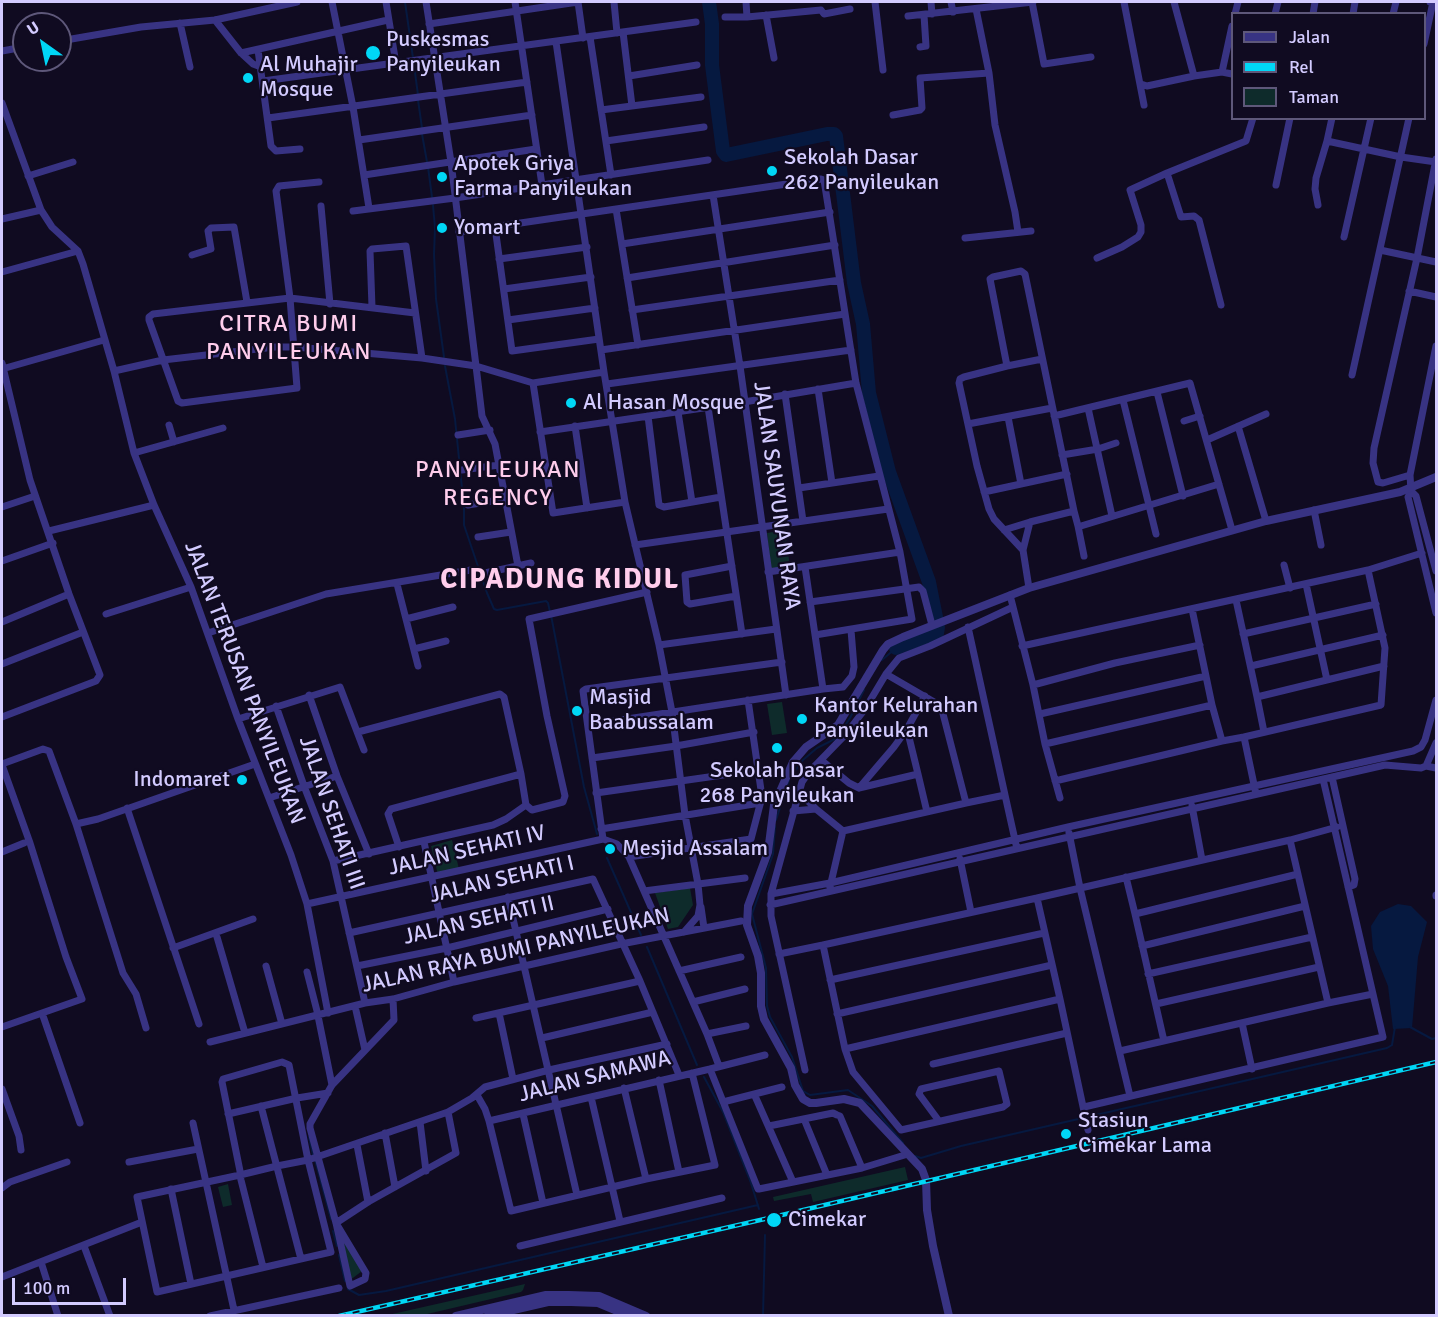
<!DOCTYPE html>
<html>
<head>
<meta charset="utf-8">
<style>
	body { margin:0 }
	#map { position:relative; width:1438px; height:1317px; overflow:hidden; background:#100b21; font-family:Signika,sans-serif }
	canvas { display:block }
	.frame { position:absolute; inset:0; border:3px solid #d3cbff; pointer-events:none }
	.legend { position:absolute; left:1231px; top:12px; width:195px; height:108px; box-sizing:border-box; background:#100b21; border:2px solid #5e587a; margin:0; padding:8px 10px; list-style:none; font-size:18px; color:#d3cbff }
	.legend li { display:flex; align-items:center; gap:12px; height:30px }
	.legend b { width:30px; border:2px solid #5e587a }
	.north { position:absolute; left:12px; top:12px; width:60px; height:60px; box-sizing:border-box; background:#100b21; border:2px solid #5e587a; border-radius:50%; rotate:327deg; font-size:16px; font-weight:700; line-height:24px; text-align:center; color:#d3cbff }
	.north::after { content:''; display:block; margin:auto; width:21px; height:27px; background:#00d7f6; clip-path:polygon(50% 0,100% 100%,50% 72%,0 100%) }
	.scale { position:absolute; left:12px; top:1278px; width:114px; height:27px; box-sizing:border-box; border:3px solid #d3cbff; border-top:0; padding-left:8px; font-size:18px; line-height:21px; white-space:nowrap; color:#d3cbff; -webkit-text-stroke:4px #100b21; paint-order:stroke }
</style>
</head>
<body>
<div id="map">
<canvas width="1438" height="1317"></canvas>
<div class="frame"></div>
<ul class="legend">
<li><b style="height:8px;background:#383383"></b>Jalan</li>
<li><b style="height:8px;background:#00d7f6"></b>Rel</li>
<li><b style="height:16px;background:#0e2b2b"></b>Taman</li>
</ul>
<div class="north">U</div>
<div class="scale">100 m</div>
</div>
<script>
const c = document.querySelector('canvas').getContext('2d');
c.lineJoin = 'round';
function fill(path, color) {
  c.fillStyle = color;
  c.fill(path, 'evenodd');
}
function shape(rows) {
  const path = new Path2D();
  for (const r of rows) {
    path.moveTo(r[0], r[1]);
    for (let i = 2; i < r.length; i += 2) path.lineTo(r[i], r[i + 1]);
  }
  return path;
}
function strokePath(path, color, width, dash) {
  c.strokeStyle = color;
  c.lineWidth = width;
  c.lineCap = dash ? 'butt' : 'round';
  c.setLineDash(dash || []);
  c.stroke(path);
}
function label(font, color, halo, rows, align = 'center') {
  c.font = font + ' Signika,sans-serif';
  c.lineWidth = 4.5;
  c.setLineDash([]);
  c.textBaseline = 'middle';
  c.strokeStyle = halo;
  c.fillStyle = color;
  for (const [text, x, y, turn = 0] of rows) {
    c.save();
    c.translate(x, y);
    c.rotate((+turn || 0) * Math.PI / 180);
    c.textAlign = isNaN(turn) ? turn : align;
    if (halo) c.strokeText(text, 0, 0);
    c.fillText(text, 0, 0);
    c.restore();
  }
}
const green = shape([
	[785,530,790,567,771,570,767,533],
	[782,702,787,733,772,735,767,704],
	[452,840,459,869,438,875,431,846],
	[690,888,693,905,678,927,668,929,655,893],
	[905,1167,908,1180,813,1202,811,1194,774,1201,773,1197],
	[228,1184,232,1205,223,1207,218,1187],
	[340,1233,362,1271,349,1281],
	[525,1284,523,1290,521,1292,423,1315,388,1315]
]);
const water = shape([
	[1398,904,1411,906,1427,922,1418,957,1412,1028,1393,1029,1388,986,1373,949,1371,926,1380,912]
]);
const stream = shape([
	[405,2,413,58],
	[414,65,418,95],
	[418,100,422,128],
	[422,134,427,162],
	[428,167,432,197],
	[433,205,435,228,434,254,436,299,444,357],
	[445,366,455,419,464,508,464,525,487,593,494,609,497,610,546,601,548,603,550,612],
	[551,615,584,787,597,834],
	[882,660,896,648],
	[792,775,803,760,817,748,837,738,850,718,864,690],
	[776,820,789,780],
	[775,826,773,854,752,914,766,968,767,1006,770,1017,792,1057,803,1091,810,1095,848,1090,872,1106,903,1143],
	[607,858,641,935],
	[647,947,697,1065],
	[1410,1027,1432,1039,1436,1038],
	[704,1077,723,1112,751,1183,759,1209],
	[309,1137,313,1155],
	[915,1156,921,1158,961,1146,1387,1048,1392,1045,1395,1027],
	[315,1160,331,1219],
	[333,1231,337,1246],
	[339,1255,345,1281],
	[348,1289,359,1295,386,1291,758,1205],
	[763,1316,765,1235]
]);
const river = shape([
	[709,2,712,24,712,65,723,151,726,155,827,134,834,134,836,136,854,283,863,324,869,393,889,472,929,582,938,627,937,633,896,648]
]);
const minor = shape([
	[332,2,353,107,369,208],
	[386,2,396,64],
	[426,2,451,162,476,366,533,383,604,372,625,502,659,645,672,712,685,815,698,884,700,905,698,916,684,932],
	[515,2,542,185],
	[578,2,583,38],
	[614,2,617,33],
	[746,2,747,17],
	[875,2,883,70],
	[931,2,932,14],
	[951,2,953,12],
	[1032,2,1044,64,1091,57],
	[1124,2,1144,105],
	[976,9,989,73,995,125,1015,212,1018,232],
	[1235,14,1238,2],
	[1275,14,1278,2],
	[1313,14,1315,2],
	[1353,14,1355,2],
	[1393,14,1396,2],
	[766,15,774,58],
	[908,16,1033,2],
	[725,17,747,17,821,10,824,14,850,9],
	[215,20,241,53,253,64,261,67],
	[180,23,190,67],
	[429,24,578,2],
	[623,32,632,106],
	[590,37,611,175],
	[60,41,141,27,215,20,297,2],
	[556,42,604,372],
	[1424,44,1433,2,1430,2],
	[920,47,926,46,924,15],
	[258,50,271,146,276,151,300,149],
	[2,51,24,47],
	[241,53,388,20],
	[1222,72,1232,26],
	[629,76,697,65],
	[1194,76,1222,72,1232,74],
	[263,81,696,22],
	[1141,84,1147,86,1194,76,1174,2],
	[2,103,41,210,52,227,78,251,83,264,114,371,134,453,154,505,191,587,238,719,291,855,307,904,328,1013],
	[601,110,701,97],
	[893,115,920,110,922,108,920,78,989,73],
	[268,118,527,82],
	[359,140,532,115],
	[606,141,704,127],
	[1327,141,1401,157,1436,162],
	[1167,173,1181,217,1194,216,1199,220,1221,305],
	[364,175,536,149],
	[28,176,73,162],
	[319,182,279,186,276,191,290,298,297,388,182,403,178,401,149,320,149,317,153,314,290,298,415,313],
	[1276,185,1290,118],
	[713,195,740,366,786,695],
	[1318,205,1315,189,1316,178,1327,141,1332,118],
	[321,206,330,304],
	[616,209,638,345],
	[353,211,455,198,708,160],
	[2,219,41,210],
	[495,227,512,351,599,339],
	[459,232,821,179,824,180,856,383,900,552,912,619,815,635],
	[1344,237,1371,118],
	[965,238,1031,231],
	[622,244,830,212],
	[1380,250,1436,262],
	[192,255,211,249,208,231,211,228,234,227,247,302],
	[1097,258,1122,247,1138,237,1141,232,1141,225,1130,190,1167,173,1246,141,1253,118],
	[499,259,587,247],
	[2,272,78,251],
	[627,278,835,245],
	[504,289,591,277],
	[1409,291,1436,297],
	[372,307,370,251,372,249,406,246,422,358],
	[632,310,840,280],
	[508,320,595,308],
	[1436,346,1410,475,1411,491,1408,497,1436,613],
	[601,350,845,314],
	[2,363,30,480,69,594,100,675,96,681,2,717],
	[1007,366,1042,359],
	[2,369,104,340],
	[114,371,163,360,275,347,295,347,422,358,476,366,482,416,495,444,518,566],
	[1352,375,1409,118],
	[533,383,553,513,625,502],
	[607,384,851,350],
	[818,389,832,483],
	[1157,392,1183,496],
	[785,394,803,521],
	[1123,400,1156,534],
	[708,407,742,634],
	[1088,408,1112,516],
	[678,412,692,502],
	[648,416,659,505,664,507,721,497],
	[1054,416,1190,383,1232,530],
	[1008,417,1021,484],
	[1184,421,1200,416],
	[968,424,1052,408],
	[169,425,174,442],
	[575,426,587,508],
	[1238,426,1266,521],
	[540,432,744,402,856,383],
	[458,435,490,430],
	[1207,440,1266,414],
	[134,453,223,428],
	[1062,455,1098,449,1116,443],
	[462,470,499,465],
	[1410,475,1383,483,1378,482,1373,463,1374,448,1417,258,1436,159],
	[799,488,879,476],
	[1411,491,1416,496,1436,571],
	[984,492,1067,474],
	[468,505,505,499],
	[2,507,35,496],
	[1314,510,1321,545],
	[1074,511,1078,526,1081,526,1219,484],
	[1078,526,1084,556],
	[1004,530,1030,522],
	[49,531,154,505],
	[478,537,511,532],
	[635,545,888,509],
	[1023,550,994,519,989,509,977,466,959,383,960,379,964,377,1007,366,990,279,993,277,1021,271,1025,274,1074,511,1030,522,1023,550,1029,588],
	[2,561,53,543],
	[1284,565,1290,588],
	[732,566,685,575,687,602,690,604,736,596],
	[1368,570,1422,553],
	[768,572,900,552],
	[485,573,531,563],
	[397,584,418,666],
	[1306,584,1327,680],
	[1010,595,1033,685,1045,744,1060,798],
	[1236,600,1257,697,1384,666],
	[810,602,919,587,923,591,932,625],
	[106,614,191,587],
	[406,619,453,607],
	[2,622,69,594],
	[968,627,1005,795],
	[208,633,326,594,471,570],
	[1243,634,1376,604],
	[659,645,776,629],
	[1022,646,1368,570,1385,648,1381,705,1244,737,1256,794],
	[414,649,446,641],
	[2,664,83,632],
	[1251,666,1383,635],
	[886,674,899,658,930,646,1013,607],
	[1033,685,1115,663,1200,645],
	[823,689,843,687,852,676,854,667,851,630],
	[309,695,337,776,369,854],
	[1257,697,1264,732],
	[276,706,304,786,333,861,365,1003],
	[1040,714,1206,676],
	[238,719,340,687,364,750],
	[588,725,823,689,805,567],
	[358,732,500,694,504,697,521,774,391,809,388,814,399,847],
	[1222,741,1244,737],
	[1045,744,1212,705],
	[592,758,676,746,754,732],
	[821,760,849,783,859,788,918,774,907,729,925,696],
	[2,764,43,749,49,751,76,824,98,819,255,764],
	[2,765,30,843,66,957,82,999,2,1027],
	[1426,766,1436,743],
	[521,774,526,805],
	[918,774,927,812],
	[1332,777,1355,879,1354,885,1348,887],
	[1055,781,1222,741,1212,705,1192,609],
	[859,788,894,747,907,729],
	[799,792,816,809],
	[596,793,758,770],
	[269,798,337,776],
	[526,805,532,810,563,802,565,796,547,716,529,619,647,592],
	[1192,806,1202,860],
	[127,808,199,1024],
	[793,811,816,809,843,831,966,803],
	[76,824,123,973,136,994,146,1028],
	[601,829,760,803],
	[1069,833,1080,888,1130,1096],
	[603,839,583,691,586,689,782,662],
	[603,839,617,844,629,857,707,1034,719,1066],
	[1290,840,1337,827],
	[424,842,454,982],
	[2,852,24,843],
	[629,857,751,839,762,797,748,700],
	[960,859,971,912],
	[333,861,493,825,506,819,526,805],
	[1126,877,1135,914],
	[830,887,843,831],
	[644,891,745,878],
	[771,894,830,883,1068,827,1413,751,1421,747,1425,740,1436,700],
	[1436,895,1436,896],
	[508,897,577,1195],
	[1037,898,1060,999,845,1049,823,945,1037,898,1290,840,1328,1003,1120,1051],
	[307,904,603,839],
	[770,905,1385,765,1421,768,1426,766,1436,768],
	[701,907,704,928],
	[349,933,593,879,640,981,679,1075],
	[217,937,245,1033],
	[1142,946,1305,906],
	[173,948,253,919],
	[779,954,823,945],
	[266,966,282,1024],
	[357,966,447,948,608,909],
	[679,971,741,957],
	[307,972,317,1011,332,1085],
	[1148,974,1312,937],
	[830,980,1044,933],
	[1060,999,1088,1130],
	[693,1002,745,989],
	[1328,1003,1373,994],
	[1156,1004,1319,967],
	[355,1006,365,1050],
	[42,1013,80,1123],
	[499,1013,513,1079],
	[837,1014,1052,965],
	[476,1018,640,981],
	[1242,1023,1252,1069],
	[707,1034,746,1026],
	[542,1038,653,1012],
	[1164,1041,1135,914,1298,874],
	[210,1042,365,1003,393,999,454,982,621,944,741,921],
	[845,1049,853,1072,901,1130,1003,1107,1007,1104,999,1071,921,1089,919,1094,939,1121],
	[933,1064,1067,1033],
	[805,1070,771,916,771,894,802,782,809,772,846,734,865,709,886,674,941,706,966,803,1005,795,1017,849],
	[659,1080,679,1172],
	[624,1088,646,1179],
	[2,1089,19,1136,21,1150],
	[477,1095,485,1109,489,1121,511,1211,646,1179,715,1165,692,1073],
	[755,1096,793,1182],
	[591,1097,620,1221],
	[723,1102,782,1087],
	[261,1106,301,1259],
	[1084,1107,1383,1037,1323,779],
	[228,1114,297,1098,328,1093],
	[523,1114,543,1203],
	[804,1119,827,1175],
	[489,1121,710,1069],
	[420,1122,426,1171],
	[193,1123,234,1310],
	[769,1126,833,1113,837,1115,840,1116,862,1168],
	[385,1133,395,1187],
	[357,1145,368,1202],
	[129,1162,198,1149],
	[2,1188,10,1182,67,1162],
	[171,1189,191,1284],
	[758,1189,710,1069,765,1055],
	[759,1189,862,1168,908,1154],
	[336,1223,366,1273,365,1279,350,1286,336,1223,310,1128,310,1124,332,1085,394,1020,393,999],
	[336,1223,368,1202,456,1153,448,1112],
	[84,1246,110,1316],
	[520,1246,722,1198],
	[41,1262,58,1316],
	[263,1267,241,1180,240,1175,240,1171,222,1082,223,1079,282,1062,289,1065,308,1160,331,1252,157,1292,137,1197,240,1175,277,1166,308,1160,448,1112,472,1098,485,1087,549,1070,667,1044],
	[2,1277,142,1222],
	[210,1316,339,1288]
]);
const tertiary = shape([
	[456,1316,546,1295,569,1295,599,1296,646,1316],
	[488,1316,548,1302,571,1302,598,1303,629,1316],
	[949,1316,933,1246,927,1210,926,1180,922,1169,860,1103,844,1099,816,1103,810,1103,803,1099,795,1085,791,1068,764,1019,761,1006,761,973,758,956,747,925,748,906,768,852,774,805,793,762,806,747,838,725,883,650,888,644,903,637,1029,588,1266,521,1400,492,1436,477]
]);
const rail = shape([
	[339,1316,769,1218,1436,1062]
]);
const markers = [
	[373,53,8,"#00d7f6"],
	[248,78,6,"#00d7f6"],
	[772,171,6,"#00d7f6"],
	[442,177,6,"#00d7f6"],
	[442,228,6,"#00d7f6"],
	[571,403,6,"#00d7f6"],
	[577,711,6,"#00d7f6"],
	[802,719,6,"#00d7f6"],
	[777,748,6,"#00d7f6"],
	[242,780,6,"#00d7f6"],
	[610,849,6,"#00d7f6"],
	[1066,1134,6,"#00d7f6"],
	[774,1220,8,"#00d7f6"]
];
const poiNames = [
	["Puskesmas",386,40],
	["Panyileukan",386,65],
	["Al Muhajir",260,65],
	["Mosque",260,90],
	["Sekolah Dasar",784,158],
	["262 Panyileukan",784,183],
	["Apotek Griya",454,164],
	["Farma Panyileukan",454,189],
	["Yomart",454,228],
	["Al Hasan Mosque",583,403],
	["Masjid",589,698],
	["Baabussalam",589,723],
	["Kantor Kelurahan",814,706],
	["Panyileukan",814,731],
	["Sekolah Dasar",777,771,"center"],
	["268 Panyileukan",777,796,"center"],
	["Indomaret",230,780,"right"],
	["Mesjid Assalam",622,849],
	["Stasiun",1078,1121],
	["Cimekar Lama",1078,1146],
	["Cimekar",788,1220]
];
const streetNames = [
	["JALAN SAUYUNAN RAYA",776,496,82],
	["JALAN TERUSAN PANYILEUKAN",244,683,69],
	["JALAN SEHATI III",331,813,71],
	["JALAN SEHATI IV",467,851,-13],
	["JALAN SEHATI I",502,880,-13],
	["JALAN SEHATI II",479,921,-13],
	["JALAN RAYA BUMI PANYILEUKAN",516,951,-13],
	["JALAN SAMAWA",595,1077,-14]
];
const neighbourhoodNames = [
	["CITRA BUMI",289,325],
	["PANYILEUKAN",289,353],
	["PANYILEUKAN",498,471],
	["REGENCY",498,499]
];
const districtNames = [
	["CIPADUNG KIDUL",560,581]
];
fill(green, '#0e2b2b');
fill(water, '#061940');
strokePath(stream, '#061940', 2);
strokePath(river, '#061940', 14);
strokePath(minor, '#383383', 7);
strokePath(tertiary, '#383383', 8);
strokePath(rail, '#00d7f6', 4.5);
strokePath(rail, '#100b21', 2, [7]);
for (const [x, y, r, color] of markers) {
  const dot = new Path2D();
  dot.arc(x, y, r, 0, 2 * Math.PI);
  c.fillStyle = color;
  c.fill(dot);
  strokePath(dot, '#100b21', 2);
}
label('22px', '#d3cbff', '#100b21', poiNames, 'left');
label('22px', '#d3cbff', '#100b21', streetNames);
c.letterSpacing = '1.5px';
label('24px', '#ffcdec', '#100b21', neighbourhoodNames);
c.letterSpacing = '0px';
c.letterSpacing = '1.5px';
label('bold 28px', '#ffcdec', '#100b21', districtNames);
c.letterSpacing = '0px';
</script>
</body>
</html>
